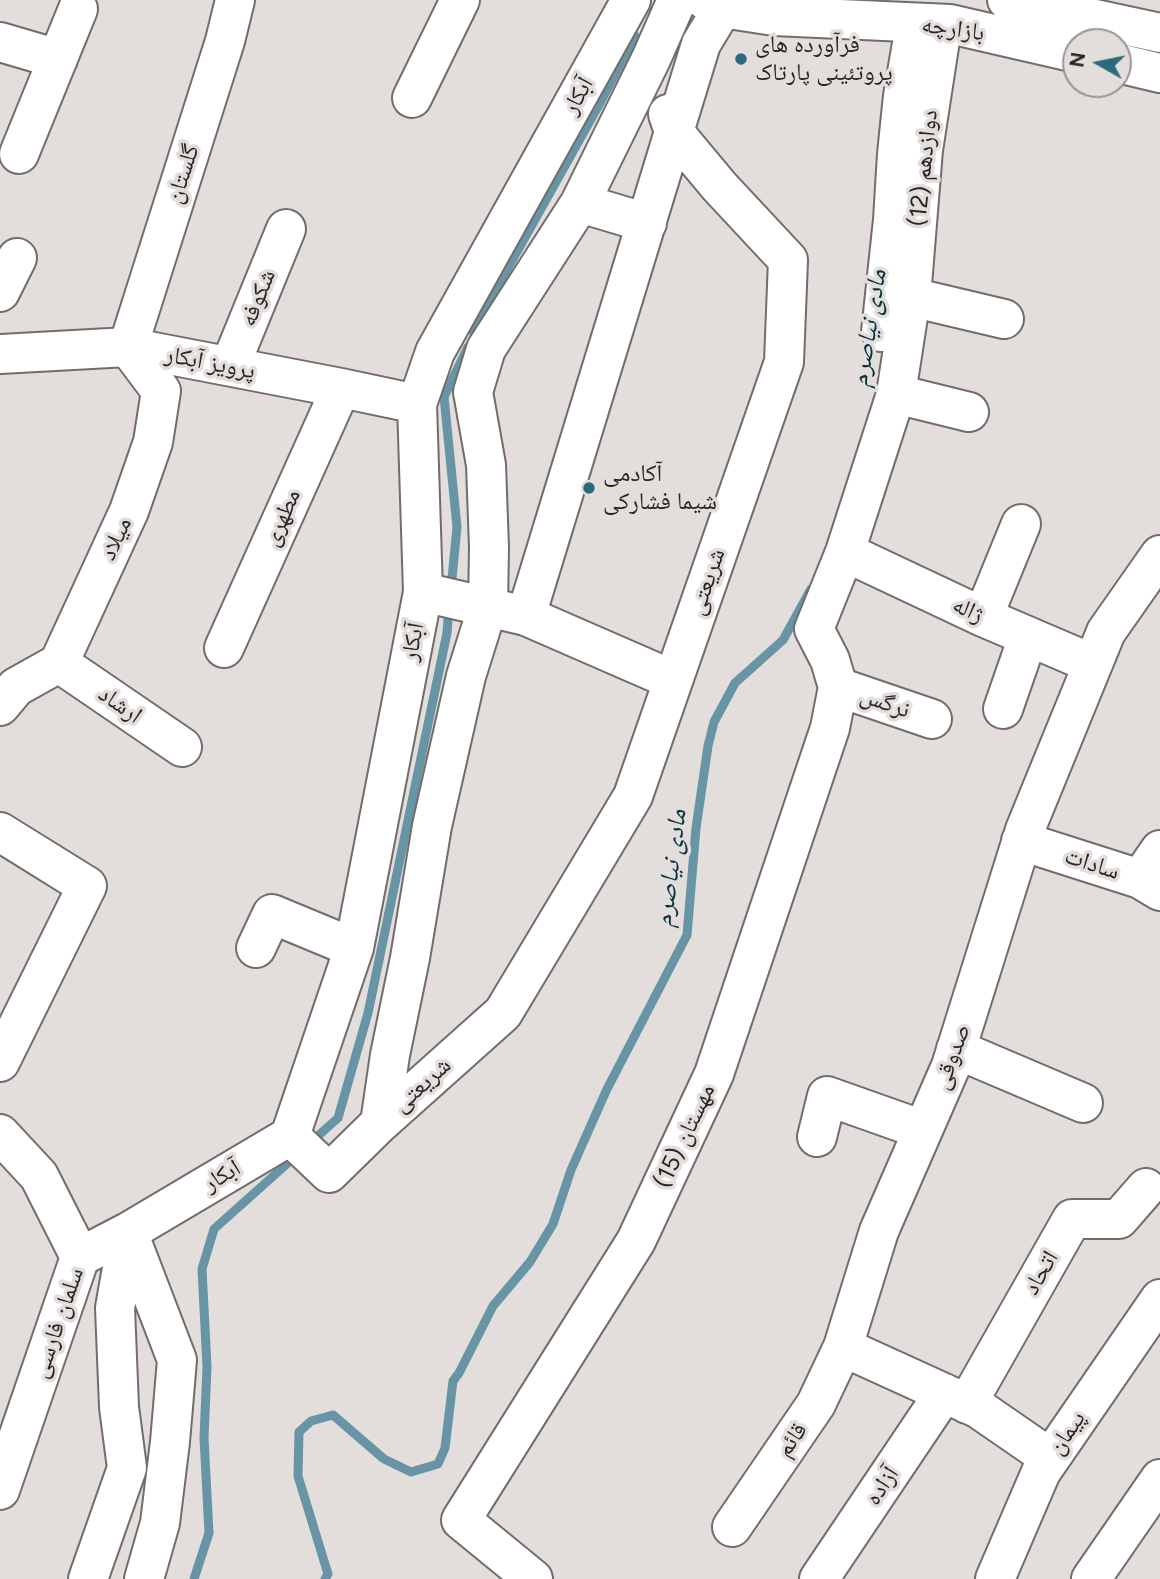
<!DOCTYPE html>
<html>
<head>
<meta charset="utf-8">
<style>
	body { margin:0 }
	#map { position:relative; width:1160px; height:1579px; overflow:hidden; background:#e3dddb; font-family:Figtree,sans-serif }
	canvas { display:block }
	.north { position:absolute; left:1062px; top:28px; width:70px; height:70px; box-sizing:border-box; background:#e3dddb; border:2px solid #989492; border-radius:50%; rotate:279deg; font-size:19px; font-weight:700; line-height:28px; text-align:center; color:#282625 }
	.north::after { content:''; display:block; margin:auto; width:24px; height:32px; background:#2a6a7e; clip-path:polygon(50% 0,100% 100%,50% 72%,0 100%) }
</style>
</head>
<body>
<div id="map">
<canvas width="1160" height="1579"></canvas>
<div class="north">N</div>
</div>
<script>
const c = document.querySelector('canvas').getContext('2d');
c.lineJoin = 'round';
function shape(rows) {
  const path = new Path2D();
  for (const r of rows) {
    path.moveTo(r[0], r[1]);
    for (let i = 2; i < r.length; i += 2) path.lineTo(r[i], r[i + 1]);
  }
  return path;
}
function strokePath(path, color, width, dash) {
  c.strokeStyle = color;
  c.lineWidth = width;
  c.lineCap = dash ? 'butt' : 'round';
  c.setLineDash(dash || []);
  c.stroke(path);
}
function label(font, color, halo, rows, align = 'center') {
  c.font = font + ' Figtree,"Noto Naskh Arabic",sans-serif';
  c.lineWidth = 7;
  c.setLineDash([]);
  c.textBaseline = 'middle';
  c.strokeStyle = halo;
  c.fillStyle = color;
  for (const [text, x, y, turn = 0] of rows) {
    c.save();
    c.translate(x, y);
    c.rotate((+turn || 0) * Math.PI / 180);
    c.textAlign = isNaN(turn) ? turn : align;
    if (halo) c.strokeText(text, 0, 0);
    c.fillText(text, 0, 0);
    c.restore();
  }
}
const stream = shape([
	[474,334,495,291,600,103,635,36],
	[451,589,457,527,444,397,468,347],
	[311,1142,338,1118,368,1013,447,633,449,607],
	[194,1579,209,1533,204,1438,207,1367,202,1269,214,1229,298,1154],
	[325,1579,328,1574,298,1476,299,1432,311,1421,333,1415,384,1459,411,1472,438,1464,445,1448,453,1381,459,1373,493,1306,530,1262,553,1224,571,1170,607,1089,687,935,696,828,708,746,714,722,735,683,783,640,811,589]
]);
const minor = shape([
	[0,42,58,59],
	[412,98,460,0],
	[19,154,78,9],
	[580,203,647,223],
	[0,292,17,258],
	[911,297,1004,319],
	[0,354,128,347,341,388,417,404],
	[230,366,286,229],
	[896,394,969,412],
	[845,552,983,617,1093,664],
	[423,592,526,616,673,680],
	[526,616,674,132,668,114],
	[983,617,1021,524],
	[224,648,341,388],
	[59,663,182,747],
	[838,687,932,719],
	[0,706,16,687,59,663,129,511,153,442,161,391,128,347,225,41,235,0],
	[1003,709,1028,637],
	[0,832,87,886,0,1062],
	[1021,841,1140,879,1160,891],
	[1140,879,1160,850],
	[256,948,272,914,354,948],
	[956,1049,1083,1103],
	[380,1123,503,1013,633,796,784,362,788,260,719,186,674,132,701,44,724,6],
	[0,1134,39,1176,80,1257,0,1490],
	[290,1136,329,1173,380,1123,390,1055,410,958,432,826,466,676,488,606,489,548,486,465,473,392,486,349,580,203,651,59,677,0],
	[817,1137,827,1096,923,1130],
	[128,1232,177,1360,170,1442,160,1523,144,1579],
	[80,1257,128,1232,290,1136,354,948,423,592,417,404,435,352,631,0],
	[967,1404,1072,1219,1119,1219,1146,1188],
	[1050,1458,979,1409,843,1347,879,1231,951,1066,1025,830,1106,632,1160,555],
	[732,1527,816,1404,843,1347],
	[88,1579,127,1468,119,1407,115,1308,128,1234],
	[533,1579,461,1520,636,1241,714,1074,830,728,838,687,830,660,814,629,845,552,896,394,911,297,923,150,942,27,929,23,915,26,903,96,897,154,893,220,881,332],
	[819,1579,944,1393],
	[995,1579,1041,1472,1160,1299],
	[1091,1579,1160,1479]
]);
const major = shape([
	[705,0,735,10,774,16,950,24,1076,53],
	[1007,0,1160,33],
	[1118,63,1160,73]
]);
const markers = [
	[741,59,7,"#2a6a7e"],
	[589,488,7,"#2a6a7e"]
];
const streetNames = [
	["بازارچه",953,29,8],
	["آبکار",578,96,-61],
	["دوازدهم (12)",924,168,-84],
	["گلستان",183,174,-72],
	["شکوفه",258,298,-68],
	["پرویز آبکار",210,363,11],
	["مطهری",282,518,-66],
	["میلاد",116,539,-65],
	["شریعتی",707,582,-71],
	["ژاله",968,610,25],
	["آبکار",413,642,-79],
	["نرگس",885,703,19],
	["ارشاد",120,705,35],
	["سادات",1092,864,18],
	["صدوقی",952,1057,-70],
	["شریعتی",422,1085,-42],
	["مهستان (15)",685,1136,-65],
	["آبکار",222,1176,-31],
	["اتحاد",1041,1273,-60],
	["سلمان فارسی",58,1323,-71],
	["پیمان",1067,1433,-56],
	["قائم",792,1440,-55],
	["آزاده",882,1486,-56]
];
const poiNames = [
	["فرآورده های",755,45],
	["پروتئینی پارتاک",755,73],
	["آکادمی",603,474],
	["شیما فشارکی",603,502]
];
const waterNames = [
	["مادی نیاصرم",869,328,-81],
	["مادی نیاصرم",671,868,-83]
];
strokePath(stream, '#6795a5', 9);
strokePath(minor, '#726d6b', 42);
strokePath(major, '#726d6b', 42);
strokePath(minor, '#fff', 38);
strokePath(major, '#fff', 38);
for (const [x, y, r, color] of markers) {
  const dot = new Path2D();
  dot.arc(x, y, r, 0, 2 * Math.PI);
  c.fillStyle = color;
  c.fill(dot);
  strokePath(dot, '#e3dddb', 2.5);
}
label('24px', '#282625', '#e3dddb', streetNames);
label('24px', '#282625', '#e3dddb', poiNames, 'left');
label('italic 26px', '#073340', '#e3dddb', waterNames);
</script>
</body>
</html>
